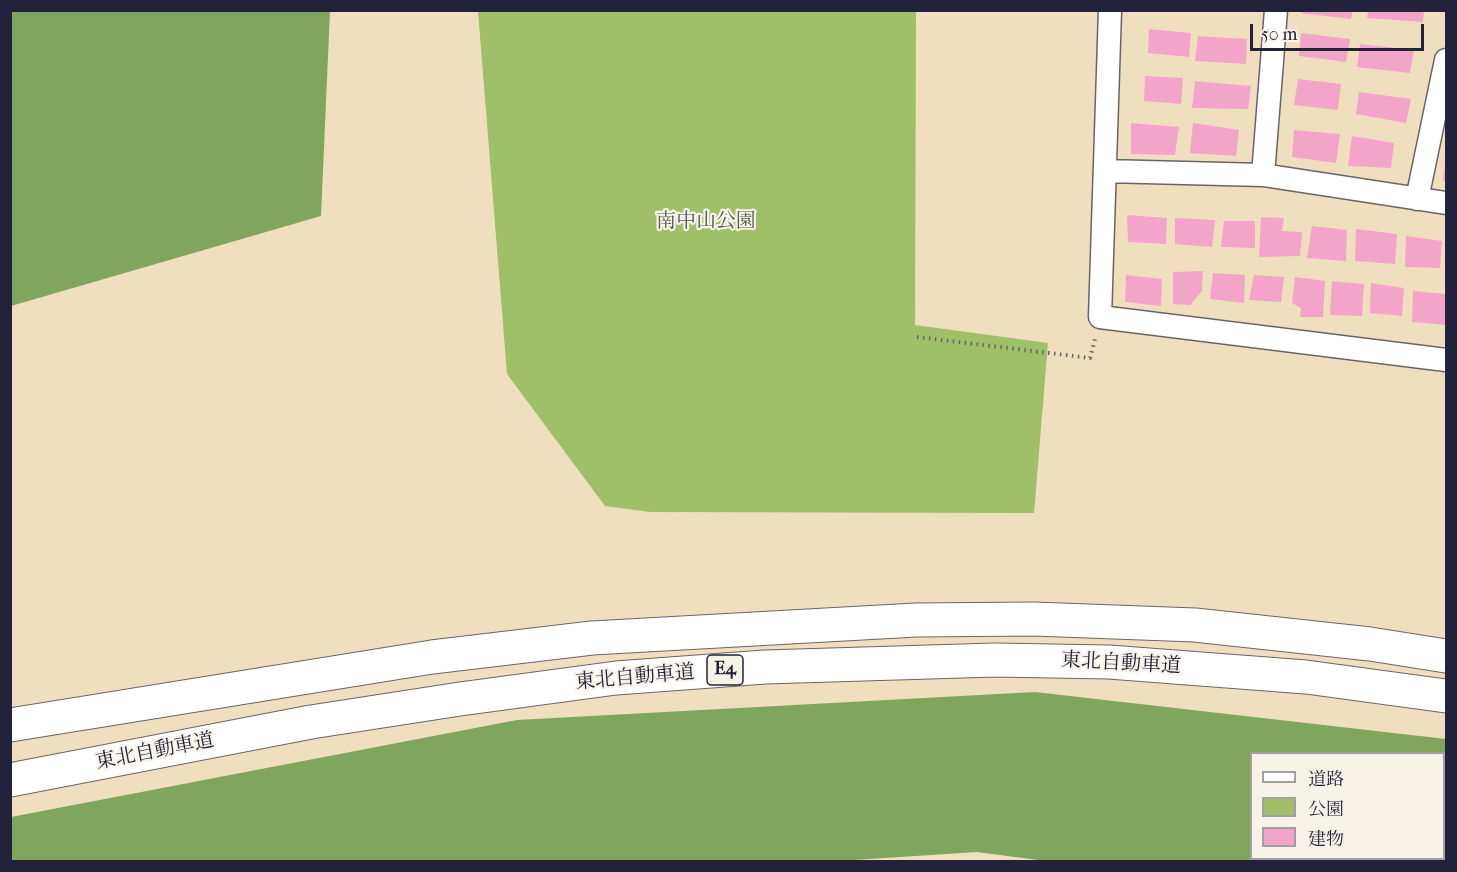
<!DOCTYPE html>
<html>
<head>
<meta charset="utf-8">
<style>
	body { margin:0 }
	#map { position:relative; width:1457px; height:872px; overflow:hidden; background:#f0dfbe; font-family:"IM FELL French Canon","Noto Serif JP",serif }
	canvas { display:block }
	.frame { position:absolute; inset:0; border:12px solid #22223b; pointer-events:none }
	.legend { position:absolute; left:1250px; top:752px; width:195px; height:108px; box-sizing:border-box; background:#f7f3e8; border:2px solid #a29fa3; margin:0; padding:8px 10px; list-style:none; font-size:18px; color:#22223b }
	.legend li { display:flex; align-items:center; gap:12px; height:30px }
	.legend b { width:30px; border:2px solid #a29fa3 }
	.scale { position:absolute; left:1250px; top:24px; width:174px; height:27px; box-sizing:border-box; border:3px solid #22223b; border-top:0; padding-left:8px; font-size:18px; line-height:21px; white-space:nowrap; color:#22223b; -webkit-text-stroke:4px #f7f3e8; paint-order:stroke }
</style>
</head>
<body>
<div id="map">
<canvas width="1457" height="872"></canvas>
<div class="frame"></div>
<ul class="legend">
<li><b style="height:8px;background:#fff"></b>道路</li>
<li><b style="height:16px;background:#9fbf68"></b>公園</li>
<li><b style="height:16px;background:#f3a5c9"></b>建物</li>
</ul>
<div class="scale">50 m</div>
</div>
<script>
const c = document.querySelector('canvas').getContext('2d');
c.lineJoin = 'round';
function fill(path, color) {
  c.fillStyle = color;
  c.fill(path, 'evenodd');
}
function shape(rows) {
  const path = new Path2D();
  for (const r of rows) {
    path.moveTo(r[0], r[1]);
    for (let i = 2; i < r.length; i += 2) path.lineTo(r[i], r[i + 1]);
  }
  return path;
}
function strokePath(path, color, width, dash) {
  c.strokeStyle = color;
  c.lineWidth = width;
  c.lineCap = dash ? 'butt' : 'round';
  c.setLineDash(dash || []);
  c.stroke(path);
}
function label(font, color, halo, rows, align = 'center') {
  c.font = font + ' "IM FELL French Canon","Noto Serif JP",serif';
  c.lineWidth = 4.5;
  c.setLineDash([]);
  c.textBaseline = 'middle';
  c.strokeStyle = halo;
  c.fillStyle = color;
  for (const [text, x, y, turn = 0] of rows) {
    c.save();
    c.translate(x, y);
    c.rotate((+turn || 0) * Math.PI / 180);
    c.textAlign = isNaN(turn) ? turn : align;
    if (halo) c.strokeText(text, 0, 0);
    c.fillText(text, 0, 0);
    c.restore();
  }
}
const green = shape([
	[478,11,916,11,915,325,1048,343,1034,513,650,512,605,506,507,374]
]);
const forest = shape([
	[11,10,330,11,321,216,11,306],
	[1035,692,1446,739,1446,861,1053,862,977,852,823,862,11,861,11,817,517,720],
	[1252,754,1444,754,1444,858,1252,858]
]);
const building = shape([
	[1302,10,1353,10,1351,19,1301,13],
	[1368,10,1424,10,1423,22,1367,18],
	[1149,29,1191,33,1189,57,1148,53],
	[1301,33,1350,39,1346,62,1299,56],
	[1198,36,1247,39,1246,64,1195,61],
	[1360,44,1414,50,1410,73,1357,67],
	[1145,76,1183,78,1181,104,1144,101],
	[1298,79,1341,84,1338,110,1294,105],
	[1195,81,1251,86,1248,109,1192,108],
	[1359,92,1411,99,1406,123,1356,114],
	[1131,123,1179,127,1175,155,1131,154],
	[1193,123,1239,130,1236,156,1190,153],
	[1294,130,1340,134,1336,163,1292,157],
	[1352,136,1394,143,1391,168,1348,166],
	[1445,162,1446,162,1446,181,1443,181],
	[1127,215,1167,218,1166,244,1128,242],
	[1261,217,1284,218,1282,231,1302,232,1300,256,1259,257],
	[1175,218,1215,220,1212,247,1175,244],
	[1224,221,1255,221,1255,248,1221,247],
	[1312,226,1347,230,1346,261,1307,258],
	[1356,229,1397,234,1395,264,1355,261],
	[1406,236,1442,241,1440,268,1405,267],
	[1203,271,1202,291,1190,305,1173,304,1173,272],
	[1213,273,1245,275,1244,303,1210,299],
	[1126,275,1162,279,1161,306,1125,302],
	[1254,275,1284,277,1281,302,1249,300],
	[1295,277,1325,281,1323,317,1300,317,1301,308,1292,303],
	[1332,281,1364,284,1362,316,1330,315],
	[1371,283,1404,288,1402,316,1370,313],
	[1413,291,1446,294,1445,325,1412,322]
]);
const path = shape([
	[917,337,1090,358,1095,339]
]);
const minor = shape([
	[1110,10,1100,317,1446,360],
	[1105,171,1263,175,1446,203],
	[1263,175,1276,10],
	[1417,199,1446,60]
]);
const motorway = shape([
	[10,725,432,657,592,638,916,620,1034,619,1195,625,1370,644,1446,656],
	[10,780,311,722,460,699,616,678,765,667,995,660,1109,662,1306,677,1446,696]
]);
const shields = [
	[725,670,36]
];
const shieldNames = [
	["E4",725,670]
];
const parkNames = [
	["南中山公園",706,222]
];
const streetNames = [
	["東北自動車道",1121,664,3],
	["東北自動車道",635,678,-5],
	["東北自動車道",155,752,-11]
];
fill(green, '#9fbf68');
fill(forest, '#7fa65c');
fill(building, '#f3a5c9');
strokePath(minor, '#6a6469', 25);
strokePath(motorway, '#6a6469', 35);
strokePath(path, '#6a6469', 4, [1.5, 4.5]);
strokePath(minor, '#fff', 22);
strokePath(motorway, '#fff', 33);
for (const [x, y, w] of shields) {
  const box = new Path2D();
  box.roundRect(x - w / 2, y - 15, w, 30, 4.5);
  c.fillStyle = '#f7f3e8';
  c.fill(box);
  strokePath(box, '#22223b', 1.5);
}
label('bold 18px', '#22223b', null, shieldNames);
label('20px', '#4e594b', '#f7f3e8', parkNames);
label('20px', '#22223b', '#f7f3e8', streetNames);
</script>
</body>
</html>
